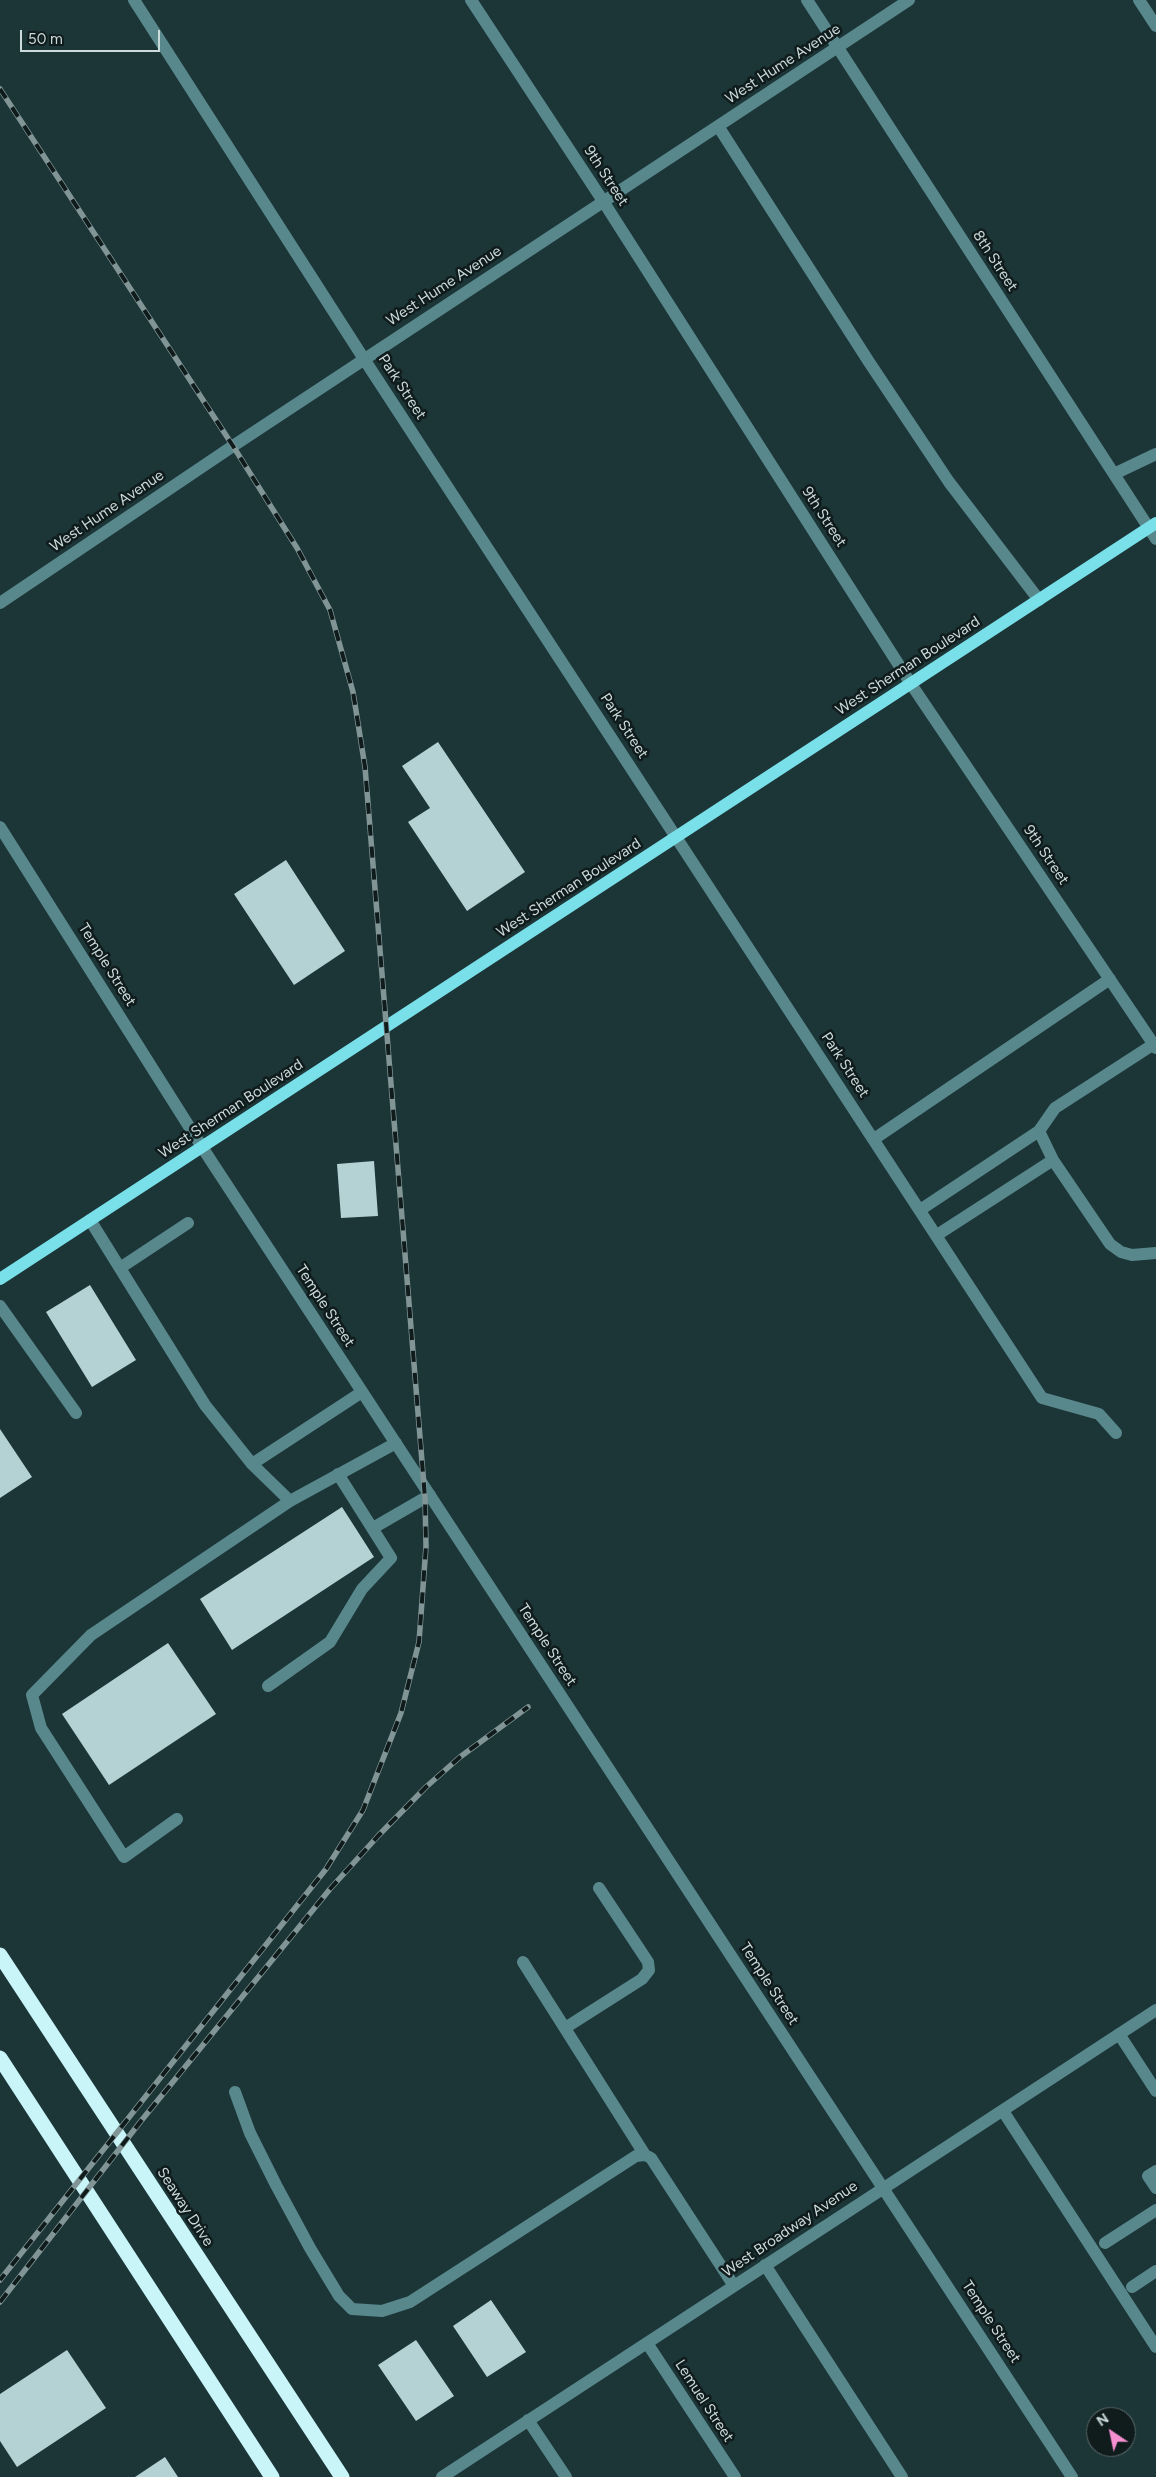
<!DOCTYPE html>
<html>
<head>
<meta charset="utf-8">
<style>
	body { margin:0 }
	#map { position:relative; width:1156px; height:2477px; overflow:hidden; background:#1c3638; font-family:Figtree,sans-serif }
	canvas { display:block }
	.north { position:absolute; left:1086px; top:2407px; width:50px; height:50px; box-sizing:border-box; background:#101b1c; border:1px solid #5b6768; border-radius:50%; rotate:326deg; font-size:14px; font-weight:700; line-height:20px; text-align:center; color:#cbdadb }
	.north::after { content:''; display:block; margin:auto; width:18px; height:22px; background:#f690d1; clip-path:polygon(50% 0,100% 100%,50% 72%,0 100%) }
	.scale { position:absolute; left:20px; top:30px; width:140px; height:22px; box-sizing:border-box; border:2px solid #cbdadb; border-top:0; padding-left:6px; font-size:15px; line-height:18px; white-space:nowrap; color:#cbdadb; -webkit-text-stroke:4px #101b1c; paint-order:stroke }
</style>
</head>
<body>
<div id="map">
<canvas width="1156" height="2477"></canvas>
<div class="north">N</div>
<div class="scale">50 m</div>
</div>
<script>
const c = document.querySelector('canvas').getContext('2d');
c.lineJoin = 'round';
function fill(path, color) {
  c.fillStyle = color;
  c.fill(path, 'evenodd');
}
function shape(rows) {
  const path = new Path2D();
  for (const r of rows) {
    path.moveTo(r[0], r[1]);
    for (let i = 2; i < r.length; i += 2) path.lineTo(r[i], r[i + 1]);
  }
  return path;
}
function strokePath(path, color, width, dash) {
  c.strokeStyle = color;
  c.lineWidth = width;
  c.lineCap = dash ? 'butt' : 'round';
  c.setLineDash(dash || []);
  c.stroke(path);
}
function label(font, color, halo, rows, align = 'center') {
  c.font = font + ' Figtree,sans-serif';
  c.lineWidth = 5;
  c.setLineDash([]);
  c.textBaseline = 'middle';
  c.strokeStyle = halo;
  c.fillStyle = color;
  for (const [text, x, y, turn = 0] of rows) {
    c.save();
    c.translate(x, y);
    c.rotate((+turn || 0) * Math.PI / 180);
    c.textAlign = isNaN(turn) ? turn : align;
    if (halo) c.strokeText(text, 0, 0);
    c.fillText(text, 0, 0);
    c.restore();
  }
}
const building = shape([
	[438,742,525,872,467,911,408,822,430,808,402,766],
	[286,860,345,951,294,985,234,894],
	[374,1161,378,1216,341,1218,337,1164],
	[90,1285,136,1360,92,1387,46,1312],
	[0,1429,32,1477,0,1498],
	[342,1507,374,1557,232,1650,200,1599],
	[168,1643,216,1714,109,1785,62,1714],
	[491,2300,526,2352,487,2377,453,2326],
	[416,2340,454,2396,416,2421,378,2365],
	[67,2350,106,2408,17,2467,0,2441,0,2394],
	[165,2457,178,2477,135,2477]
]);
const minor = shape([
	[134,0,364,359,1042,1398,1099,1414,1116,1433],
	[471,0,603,201,911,684,1156,1048],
	[807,0,1156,539],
	[1139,0,1156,26],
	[718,126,869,362,949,482,1039,600],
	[1114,474,1156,454],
	[0,603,233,446,909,0],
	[0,827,202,1147,1072,2477],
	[874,1139,1110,979],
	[1053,1160,1110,1244,1121,1252,1132,1255,1156,1253],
	[920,1210,1039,1131],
	[90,1220,205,1405,252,1464,290,1501],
	[937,1235,1053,1160,1039,1131,1055,1108,1154,1044],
	[120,1268,188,1223],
	[0,1306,76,1413],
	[252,1464,362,1392],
	[373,1528,430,1495],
	[268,1686,330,1642,362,1589,391,1558,338,1474],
	[177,1819,124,1857,41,1728,32,1695,91,1635,290,1501,396,1443],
	[523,1962,645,2155],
	[565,2028,642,1979,649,1970,648,1962,599,1888],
	[1119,2034,1156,2091],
	[235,2092,250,2133,276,2185,310,2248,339,2296,352,2309,382,2311,410,2302,636,2156,645,2155,651,2158,734,2286],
	[1003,2111,1156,2347],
	[1156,2171,1148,2176,1156,2188],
	[1105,2243,1156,2210],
	[765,2265,902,2477],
	[1132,2287,1156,2271],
	[647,2343,735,2477],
	[528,2420,566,2477],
	[442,2477,1156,2010]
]);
const major = shape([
	[0,1279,1156,523]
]);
const highway = shape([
	[0,1955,342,2477],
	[0,2058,272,2477]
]);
const rail = shape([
	[0,89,233,446,297,548,330,610,353,692,365,767,425,1498,426,1546,419,1642,401,1713,363,1810,326,1869,0,2280],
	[0,2302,141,2121,330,1889,378,1836,426,1787,460,1757,528,1707]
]);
const streetNames = [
	["West Hume Avenue",783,64,-33],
	["9th Street",606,176,57],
	["8th Street",995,261,57],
	["West Hume Avenue",444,286,-33],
	["Park Street",402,387,57],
	["West Hume Avenue",107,511,-34],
	["9th Street",824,517,57],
	["West Sherman Boulevard",908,666,-33],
	["Park Street",624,726,57],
	["9th Street",1046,855,56],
	["West Sherman Boulevard",569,888,-33],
	["Temple Street",107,965,58],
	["Park Street",845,1065,57],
	["West Sherman Boulevard",231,1109,-33],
	["Temple Street",325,1306,57],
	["Temple Street",547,1645,57],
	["Temple Street",769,1984,57],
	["Seaway Drive",185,2207,57],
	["West Broadway Avenue",790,2229,-34],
	["Temple Street",991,2322,57],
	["Lemuel Street",704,2401,57]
];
fill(building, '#b4d1d4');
strokePath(minor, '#59888c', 12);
strokePath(major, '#79dfe9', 12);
strokePath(highway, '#c9f5f9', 15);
strokePath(rail, '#819596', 5.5);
strokePath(rail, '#101b1c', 4, [11]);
label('15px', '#cbdadb', '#101b1c', streetNames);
</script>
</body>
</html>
